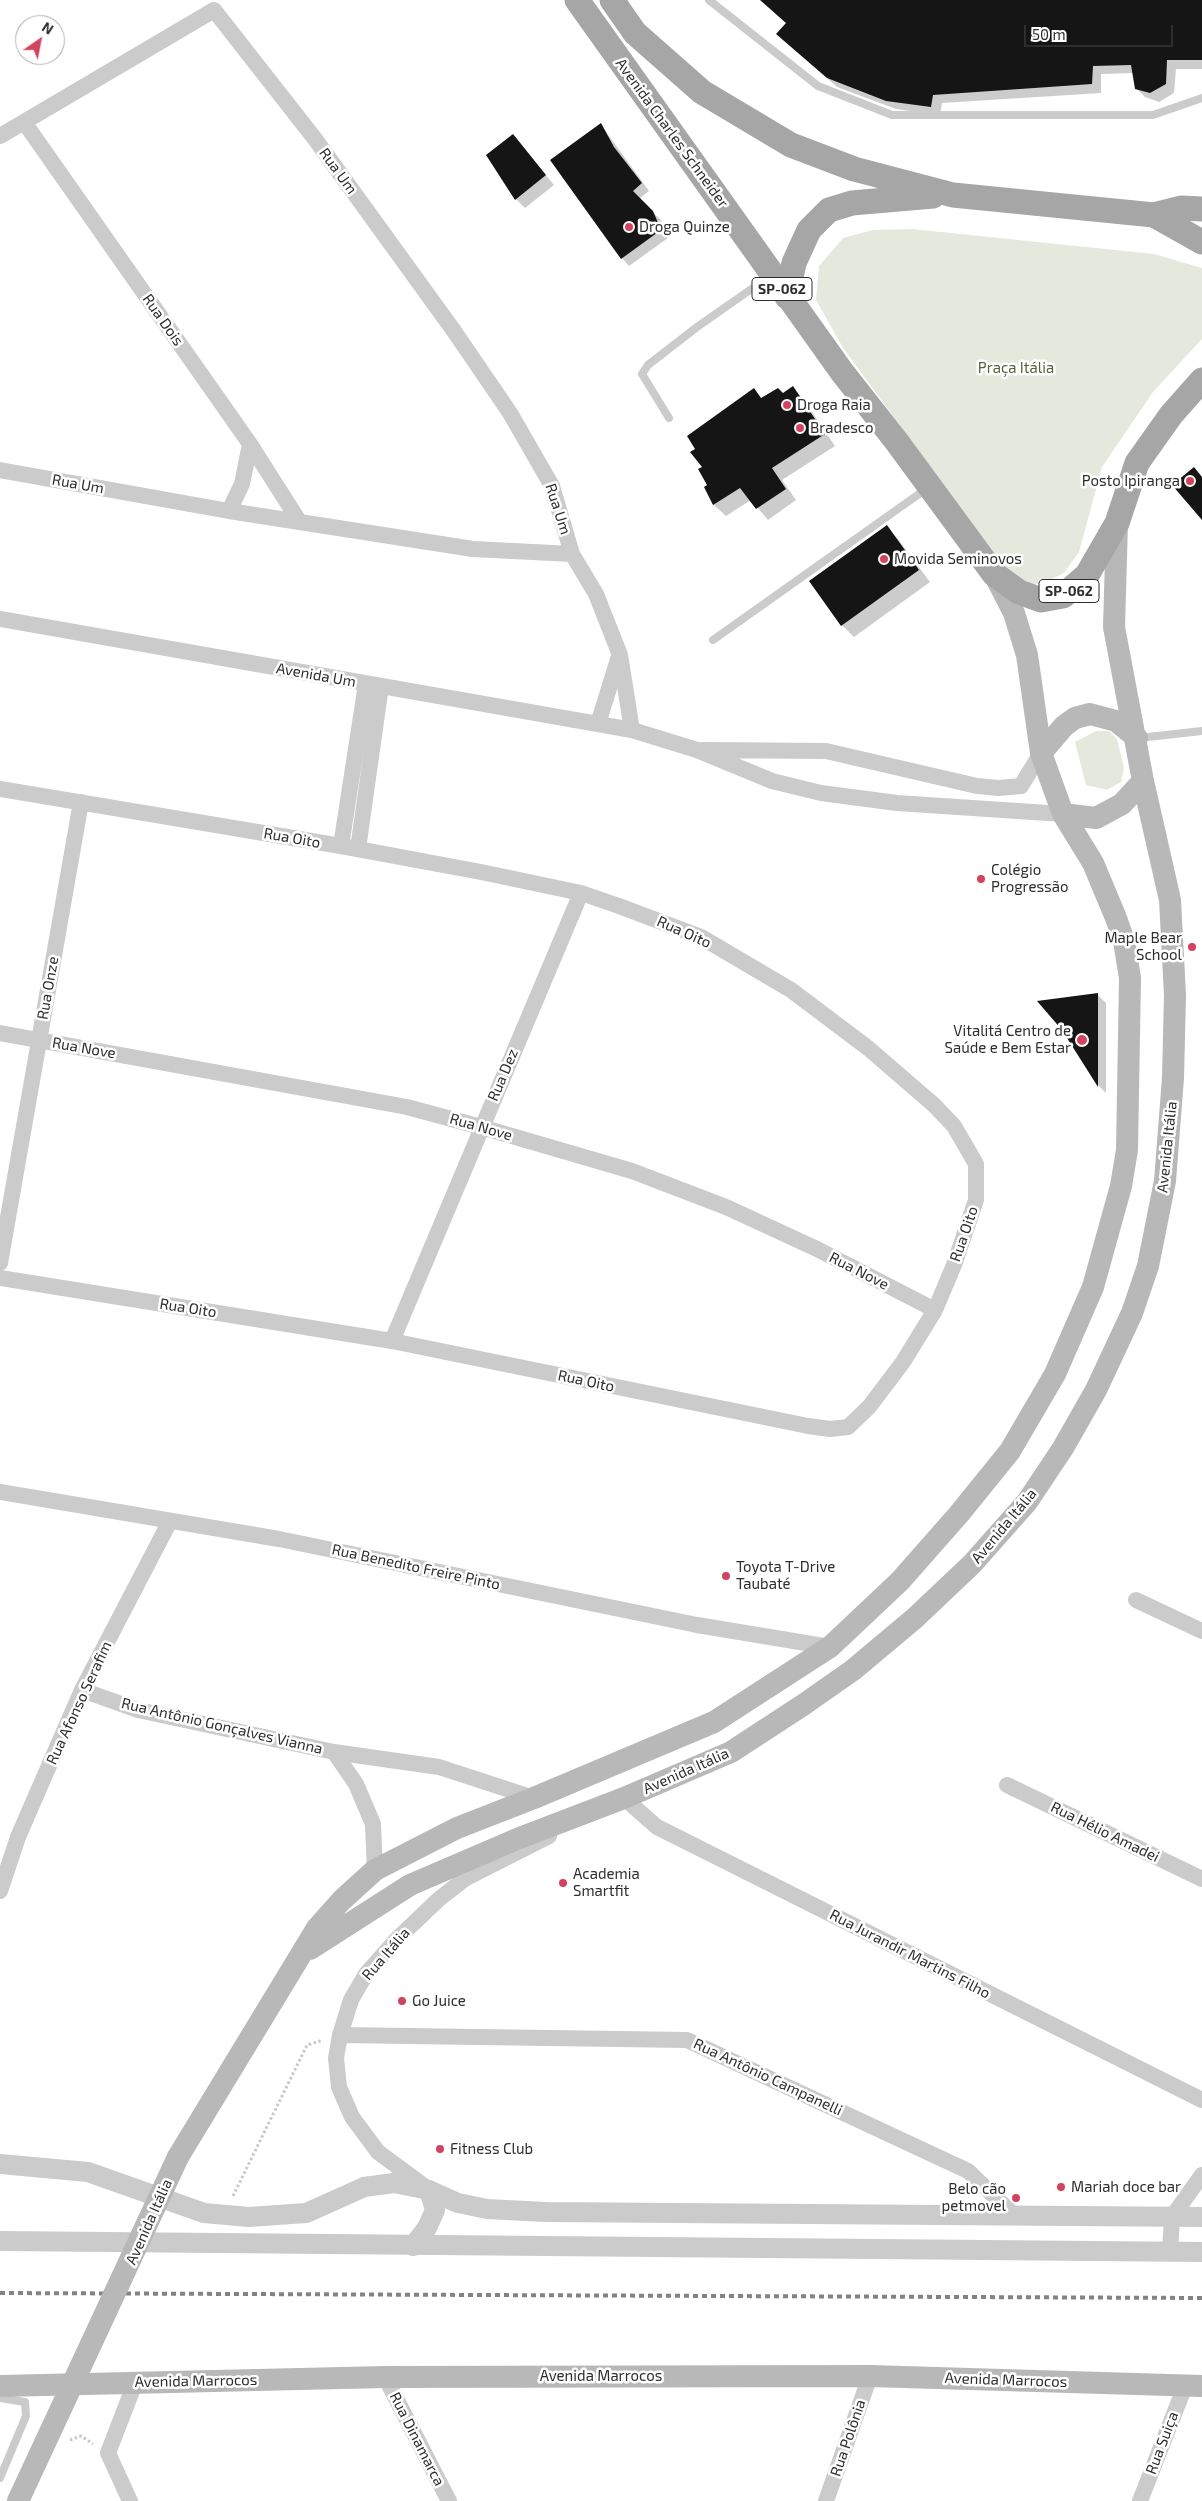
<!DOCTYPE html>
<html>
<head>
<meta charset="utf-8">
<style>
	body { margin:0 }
	#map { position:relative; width:1202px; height:2501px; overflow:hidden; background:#fff; font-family:"Exo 2",sans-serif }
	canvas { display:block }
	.north { position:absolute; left:15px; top:15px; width:50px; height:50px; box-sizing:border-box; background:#fff; border:1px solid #ababab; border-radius:50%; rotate:33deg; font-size:14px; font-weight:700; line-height:20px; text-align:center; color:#2e2e2e }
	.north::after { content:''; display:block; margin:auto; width:18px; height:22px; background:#d1435e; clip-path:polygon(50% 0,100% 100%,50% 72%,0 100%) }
	.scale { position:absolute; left:1024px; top:25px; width:149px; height:22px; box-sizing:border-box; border:2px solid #2e2e2e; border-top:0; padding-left:6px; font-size:15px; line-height:18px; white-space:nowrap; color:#2e2e2e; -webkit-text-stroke:4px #fff; paint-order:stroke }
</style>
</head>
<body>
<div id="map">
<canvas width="1202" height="2501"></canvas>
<div class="north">N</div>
<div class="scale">50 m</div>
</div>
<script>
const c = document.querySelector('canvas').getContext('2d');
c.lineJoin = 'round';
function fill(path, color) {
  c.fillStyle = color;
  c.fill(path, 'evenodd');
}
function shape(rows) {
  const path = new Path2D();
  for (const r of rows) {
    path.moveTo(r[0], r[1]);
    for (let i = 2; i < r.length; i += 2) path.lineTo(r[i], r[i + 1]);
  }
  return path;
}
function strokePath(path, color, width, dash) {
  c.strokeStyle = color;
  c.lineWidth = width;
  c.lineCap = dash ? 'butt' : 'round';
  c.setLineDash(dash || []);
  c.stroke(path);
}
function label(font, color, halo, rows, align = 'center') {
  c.font = font + ' "Exo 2",sans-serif';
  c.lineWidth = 5;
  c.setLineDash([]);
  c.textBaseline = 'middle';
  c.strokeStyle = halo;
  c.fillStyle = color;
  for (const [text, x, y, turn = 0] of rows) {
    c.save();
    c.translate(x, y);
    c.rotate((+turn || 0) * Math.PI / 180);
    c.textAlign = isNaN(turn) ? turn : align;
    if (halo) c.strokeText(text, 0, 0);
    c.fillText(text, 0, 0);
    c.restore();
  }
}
const green = shape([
	[912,229,1154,254,1202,268,1202,339,1153,392,1102,467,1079,552,1064,573,1046,582,1033,585,1019,581,997,566,909,438,843,348,816,300,819,266,843,238,873,230],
	[1096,731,1109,731,1117,739,1124,768,1121,782,1107,790,1086,785,1075,742]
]);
const shadow = shape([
	[761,0,1202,0,1202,69,1176,69,1174,93,1159,102,1145,97,1136,88,1134,73,1101,74,1101,93,942,103,940,115,896,109,837,87,787,43,787,24],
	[601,125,649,191,639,199,661,220,668,238,629,266,622,258],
	[513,135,554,185,525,208,516,199],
	[793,388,804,400,835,446,782,480,796,500,768,520,751,500,726,516,714,505,706,488,709,486,697,449,753,390,762,399,783,395],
	[886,527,898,539,930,582,854,637,842,625],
	[1097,994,1106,1003,1106,1093,1099,1086,1063,1029]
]);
const building = shape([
	[760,0,1202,0,1202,60,1167,60,1166,84,1150,93,1135,89,1131,65,1093,66,1092,84,933,95,931,107,886,101,827,78,776,34,786,23],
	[601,123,614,147,642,183,633,191,653,211,661,230,621,259,550,160],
	[513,134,546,175,515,200,486,155],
	[793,386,825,434,772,468,786,489,756,509,740,488,713,505,704,487,707,485,698,469,702,467,690,452,695,449,687,436,754,388,761,398,778,388,783,393],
	[1194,467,1202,477,1202,520,1172,485],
	[887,525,919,570,841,626,809,581],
	[1098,993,1098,1087,1062,1030,1037,1001]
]);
const path = shape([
	[233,2196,307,2045,323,2040],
	[70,2440,81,2436,93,2444]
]);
const service = shape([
	[709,0,818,86,892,115,1153,115,1202,98],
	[669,418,642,374,648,365,697,327,770,276],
	[713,640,926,489],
	[1139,738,1202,731],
	[0,2398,25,2402,26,2416,0,2478]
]);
const minor = shape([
	[24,122,250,444,299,521],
	[0,136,214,10,315,139,454,331,510,413,552,486,572,554,596,594,620,655,632,730],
	[0,470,229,511,473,549,572,554],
	[229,511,242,484,250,444],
	[0,619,632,730,697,750,772,781,821,793,897,803,1063,814],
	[598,724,618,659],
	[702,750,826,751,977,786,999,788,1021,786,1041,753],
	[0,789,341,846,481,872,581,893,619,906,701,937,791,990,868,1048,934,1105,954,1126,976,1164,976,1200,954,1265,935,1310,903,1362,869,1407,848,1427,830,1429,808,1426,392,1341,0,1278],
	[341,846,366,684],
	[358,849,381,686],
	[0,1033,407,1107,481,1127,632,1171,726,1207,817,1249,935,1310],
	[0,1263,81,802],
	[392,1341,581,893],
	[0,1492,279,1539,697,1625,830,1647],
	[1136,1600,1202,1631],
	[82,1690,138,1710,334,1752,439,1767,534,1798],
	[334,1752,356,1784,373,1824,375,1870],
	[1007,1785,1202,1879],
	[616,1802,624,1798,657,1827,1202,2100],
	[0,1891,18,1837,82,1690,170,1521],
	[340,2035,687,2040,968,2171,1016,2217],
	[428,2189,378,2152,352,2117,339,2087,336,2058,340,2035,351,2000,366,1974,397,1939,439,1899,466,1878,549,1836],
	[1170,2252,1172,2217,1202,2175],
	[385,2377,449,2501],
	[130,2501,108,2453,135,2383],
	[826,2501,870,2376],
	[1140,2501,1185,2386]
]);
const tertiary = shape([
	[0,2164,88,2172,204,2213,249,2217,306,2213,364,2187,394,2183,429,2190,458,2203,487,2209,546,2212,1202,2217],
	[0,2241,1202,2252],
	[413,2246,427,2228,435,2210,429,2190]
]);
const secondary = shape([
	[1041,753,1064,726,1075,718,1090,714,1116,721,1137,738],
	[1063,814,1096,818,1122,804,1143,781],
	[310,1949,410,1885,517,1839,624,1798,731,1752,803,1705,853,1670,915,1618,972,1564,1027,1502,1063,1448,1096,1390,1132,1313,1148,1266,1165,1181,1173,1078,1175,995,1170,900,1143,781,1114,627,1117,523],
	[178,2157,317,1928,342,1900,375,1870,457,1828,534,1798,714,1722,830,1647,900,1581,959,1514,1010,1451,1055,1374,1093,1287,1121,1186,1127,1150,1130,978,1124,941,1116,918,1093,863,1063,814,1041,753,1027,655,1014,613,994,574],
	[0,2386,385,2377,870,2376,1202,2386]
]);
const primary = shape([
	[577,0,842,372,897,442,994,574,1019,592,1041,600,1063,596,1087,575,1117,523,1137,463,1171,415,1202,380],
	[612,0,635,33,702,92,791,145,854,169,953,195,1154,215,1182,208,1202,209],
	[1154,215,1202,242],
	[787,297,794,263,809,230,829,210,852,203,933,196]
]);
const rail = shape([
	[0,2293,1202,2298]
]);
const secondaryBridge = shape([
	[18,2501,178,2157]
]);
const markers = [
	[629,227,5,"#d1435e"],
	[787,405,5,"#d1435e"],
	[800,428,5,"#d1435e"],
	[1190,481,5,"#d1435e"],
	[884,559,5,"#d1435e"],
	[981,879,5,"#d1435e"],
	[1192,947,5,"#d1435e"],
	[1082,1040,6,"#d1435e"],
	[726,1576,5,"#d1435e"],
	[563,1883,5,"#d1435e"],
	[402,2001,5,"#d1435e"],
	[440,2149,5,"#d1435e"],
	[1061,2187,5,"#d1435e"],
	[1016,2198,5,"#d1435e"]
];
const shields = [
	[782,289,60],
	[1069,591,60]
];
const shieldNames = [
	["SP-062",782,289],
	["SP-062",1069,591]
];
const streetNames = [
	["Avenida Charles Schneider",672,133,54],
	["Rua Um",338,171,54],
	["Rua Dois",163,320,55],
	["Rua Um",78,484,10],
	["Rua Um",558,509,72],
	["Avenida Um",316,675,10],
	["Rua Oito",292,838,10],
	["Rua Oito",684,932,24],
	["Rua Onze",48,988,-80],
	["Rua Nove",84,1048,10],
	["Rua Dez",503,1075,-67],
	["Rua Nove",481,1127,16],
	["Avenida Itália",1167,1147,-84],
	["Rua Oito",964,1234,-71],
	["Rua Nove",859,1271,27],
	["Rua Oito",188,1308,9],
	["Rua Oito",586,1381,12],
	["Avenida Itália",1004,1526,-50],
	["Rua Benedito Freire Pinto",416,1567,12],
	["Rua Afonso Serafim",79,1703,-65],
	["Rua Antônio Gonçalves Vianna",222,1726,13],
	["Avenida Itália",686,1771,-24],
	["Rua Hélio Amadei",1105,1832,26],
	["Rua Itália",386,1954,-49],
	["Rua Jurandir Martins Filho",910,1954,27],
	["Rua Antônio Campanelli",768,2077,25],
	["Avenida Itália",149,2222,-66],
	["Avenida Marrocos",601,2376],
	["Avenida Marrocos",1006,2380,2],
	["Avenida Marrocos",196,2381,-1],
	["Rua Polônia",848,2438,-71],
	["Rua Dinamarca",417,2439,63],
	["Rua Suiça",1162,2443,-69]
];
const poiNames = [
	["Droga Quinze",639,227],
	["Droga Raia",797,405],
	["Bradesco",810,428],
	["Posto Ipiranga",1180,481,"right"],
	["Movida Seminovos",894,559],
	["Colégio",991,870],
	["Progressão",991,887],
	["Maple Bear",1182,938,"right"],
	["School",1182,955,"right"],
	["Vitalitá Centro de",1071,1031,"right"],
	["Saúde e Bem Estar",1071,1048,"right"],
	["Toyota T-Drive",736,1567],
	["Taubaté",736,1584],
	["Academia",573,1874],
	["Smartfit",573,1891],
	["Go Juice",412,2001],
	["Fitness Club",450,2149],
	["Mariah doce bar",1071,2187],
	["Belo cão",1006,2189,"right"],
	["petmovel",1006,2206,"right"]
];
const parkNames = [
	["Praça Itália",1016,368]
];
fill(green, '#e5e9dd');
fill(shadow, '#0003');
fill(building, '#151515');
strokePath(path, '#c8c8c8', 3, [2.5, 2.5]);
strokePath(service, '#cbcbcb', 8);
strokePath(minor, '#cbcbcb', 16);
strokePath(tertiary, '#cbcbcb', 20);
strokePath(secondary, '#b8b8b8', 22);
strokePath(primary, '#a6a6a6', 25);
strokePath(rail, '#838383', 4, [5, 4]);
strokePath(secondaryBridge, '#b8b8b8', 22);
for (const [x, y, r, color] of markers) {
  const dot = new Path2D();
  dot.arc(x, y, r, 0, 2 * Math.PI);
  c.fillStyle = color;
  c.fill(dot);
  strokePath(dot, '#fff', 2);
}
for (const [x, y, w] of shields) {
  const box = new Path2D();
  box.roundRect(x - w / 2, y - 11.5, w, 23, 4);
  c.fillStyle = '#fff';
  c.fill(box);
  strokePath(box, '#2e2e2e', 1);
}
label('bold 14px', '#2e2e2e', null, shieldNames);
label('15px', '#2e2e2e', '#fff', streetNames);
label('15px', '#2e2e2e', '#fff', poiNames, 'left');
label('15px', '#556440', '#fff', parkNames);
</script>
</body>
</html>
